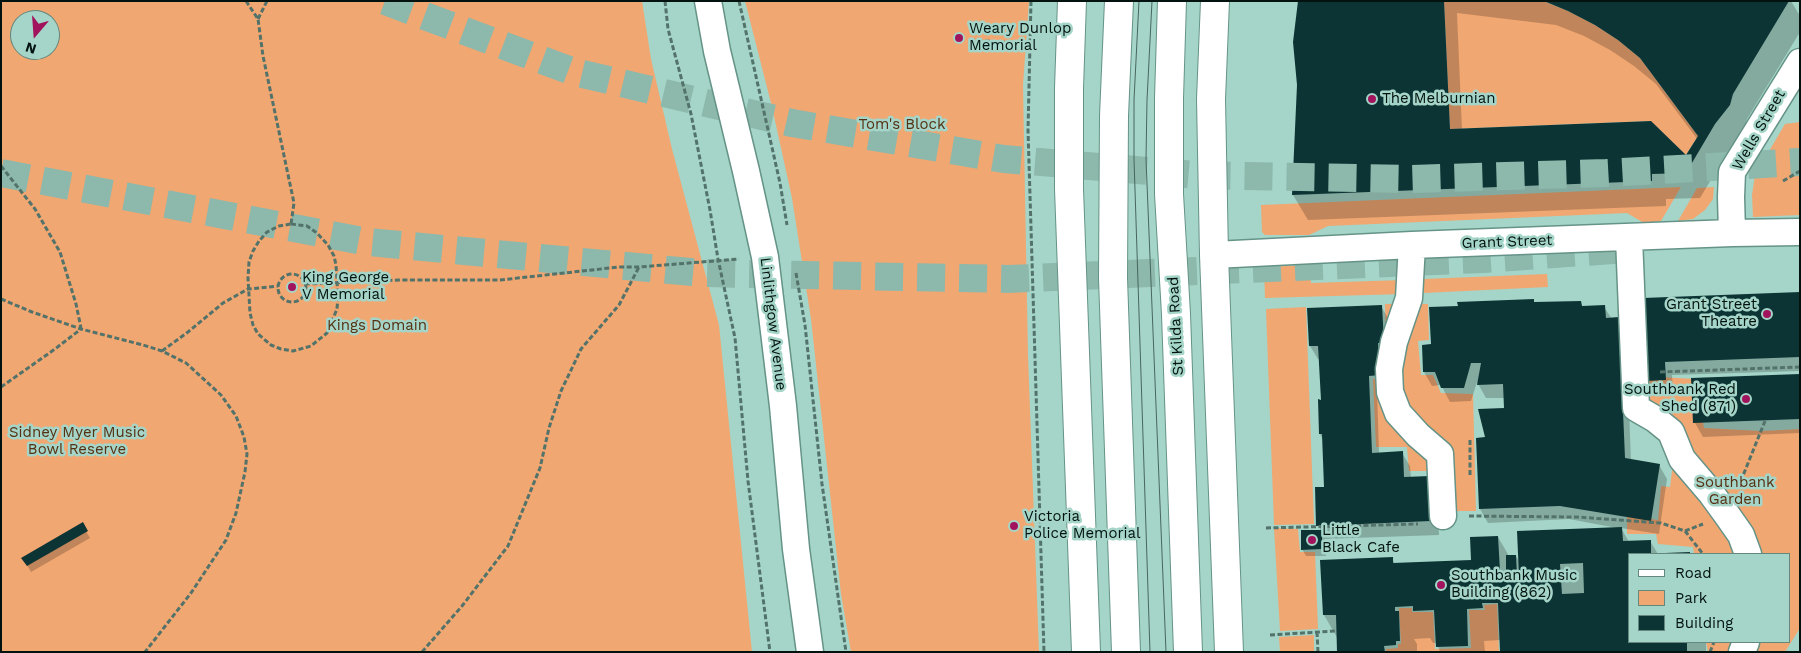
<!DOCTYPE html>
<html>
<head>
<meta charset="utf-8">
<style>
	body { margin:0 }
	#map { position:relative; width:1801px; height:653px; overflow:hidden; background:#a5d5c8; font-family:"Work Sans",sans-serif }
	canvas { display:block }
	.frame { position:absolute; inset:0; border:2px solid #02120e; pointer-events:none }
	.legend { position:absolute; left:1628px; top:553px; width:162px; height:90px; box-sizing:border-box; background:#a5d5c8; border:1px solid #64877e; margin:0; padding:6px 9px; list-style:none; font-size:15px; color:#02120e }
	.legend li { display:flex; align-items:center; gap:10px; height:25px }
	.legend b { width:25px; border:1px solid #64877e }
	.north { position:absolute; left:10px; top:10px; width:50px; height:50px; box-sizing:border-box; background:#a5d5c8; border:1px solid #64877e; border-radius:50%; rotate:198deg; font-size:14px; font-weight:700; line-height:20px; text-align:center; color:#02120e }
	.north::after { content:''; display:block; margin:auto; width:18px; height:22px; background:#a1145d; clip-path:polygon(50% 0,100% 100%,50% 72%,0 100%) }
</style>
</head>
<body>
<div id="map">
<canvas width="1801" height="653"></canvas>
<div class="frame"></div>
<ul class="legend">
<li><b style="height:6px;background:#fff"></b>Road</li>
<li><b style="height:14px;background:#f1a771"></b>Park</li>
<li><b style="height:14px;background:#0d3434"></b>Building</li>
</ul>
<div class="north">N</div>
</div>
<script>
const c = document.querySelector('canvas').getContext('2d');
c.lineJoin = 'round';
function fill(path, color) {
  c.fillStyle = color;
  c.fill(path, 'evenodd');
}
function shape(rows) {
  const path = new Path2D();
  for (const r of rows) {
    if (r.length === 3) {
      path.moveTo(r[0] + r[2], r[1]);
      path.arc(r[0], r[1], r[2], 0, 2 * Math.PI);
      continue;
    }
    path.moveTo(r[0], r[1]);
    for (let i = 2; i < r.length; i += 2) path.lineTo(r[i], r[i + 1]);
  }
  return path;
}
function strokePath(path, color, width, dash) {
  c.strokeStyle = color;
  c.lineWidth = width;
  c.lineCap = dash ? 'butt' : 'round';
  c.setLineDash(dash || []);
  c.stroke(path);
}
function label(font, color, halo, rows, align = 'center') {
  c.font = font + ' "Work Sans",sans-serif';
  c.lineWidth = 5;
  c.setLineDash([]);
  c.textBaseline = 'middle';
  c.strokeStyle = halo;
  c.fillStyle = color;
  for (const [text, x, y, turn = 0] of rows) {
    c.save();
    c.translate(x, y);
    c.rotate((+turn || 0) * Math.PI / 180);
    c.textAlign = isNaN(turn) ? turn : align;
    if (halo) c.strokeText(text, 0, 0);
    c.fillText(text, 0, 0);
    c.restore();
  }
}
const green = shape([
	[1,1,642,1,651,59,672,149,719,325,752,652,1,652],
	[20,20,50,20,50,50,20,50],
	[745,1,1029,1,1023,85,1028,355,1039,652,851,652,841,594,811,319,792,198,772,107],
	[1444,1,1543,1,1568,11,1595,25,1618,40,1640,58,1698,136,1686,155,1650,121,1450,129],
	[1800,122,1800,215,1753,217,1752,195,1755,175,1785,124],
	[1681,187,1661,221,1644,223,1627,213,1328,226,1309,235,1265,235,1262,232,1261,205],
	[1714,187,1713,199,1705,210,1693,219,1678,221,1697,188],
	[1310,265,1311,283,1403,280,1403,294,1265,298,1264,267],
	[1547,274,1548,287,1424,293,1424,279],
	[1385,304,1428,304,1429,340,1418,341,1421,375,1433,375,1441,393,1473,394,1476,511,1435,511,1433,471,1409,471,1407,447,1376,447,1373,379,1384,379,1386,347],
	[1306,307,1314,524,1274,525,1266,309],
	[1642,376,1696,379,1704,428,1762,431,1800,429,1800,628,1785,652,1708,652,1706,642,1790,642,1790,554,1694,554,1693,547,1658,544,1656,534,1627,534,1627,516,1658,520,1661,486,1670,487,1674,455,1654,425],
	[1274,528,1298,529,1300,552,1315,552,1318,629,1280,631],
	[1497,604,1499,652,1386,652,1386,649,1398,648,1398,644,1401,644,1399,608,1412,608,1412,612,1433,612,1435,649,1471,648,1469,610,1485,610,1484,605],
	[1314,635,1314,652,1280,652,1279,637]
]);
const shadow = shape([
	[1299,1,1791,1,1800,16,1800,32,1747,119,1744,130,1729,150,1700,198,1666,199,1666,206,1308,220,1293,195,1298,85],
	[1457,13,1556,25,1584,36,1610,50,1634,66,1656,84,1698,140,1686,157,1462,130],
	[1800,293,1800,371,1672,375,1673,394,1655,395,1647,381,1644,299],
	[1533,300,1535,303,1580,302,1583,307,1604,307,1612,319,1618,319,1626,333,1631,461,1659,465,1667,479,1659,534,1621,528,1629,542,1650,541,1658,554,1689,553,1690,554,1630,554,1630,642,1706,642,1706,652,1501,652,1500,640,1484,641,1485,652,1440,652,1437,643,1433,643,1430,638,1414,639,1417,644,1417,652,1338,652,1338,639,1324,615,1392,558,1395,564,1473,561,1498,537,1509,556,1516,556,1520,563,1617,528,1569,519,1488,523,1480,509,1487,438,1506,409,1505,398,1486,398,1477,382,1471,401,1450,402,1441,385,1432,386,1424,372,1432,346],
	[1381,306,1389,320,1387,389,1377,389,1379,454,1402,453,1410,466,1411,478,1437,491,1439,535,1325,539,1326,556,1306,556,1302,549,1321,531,1318,525,1326,488,1323,440,1320,434,1322,401,1320,359,1318,359,1310,346],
	[1800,375,1800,433,1703,437,1695,423],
	[82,524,90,538,31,572,23,558]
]);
const building = shape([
	[1298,1,1444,1,1450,129,1651,121,1686,155,1698,136,1640,58,1618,40,1595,25,1568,11,1544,1,1789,1,1733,94,1730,105,1715,124,1686,173,1652,174,1652,181,1292,195,1297,85,1293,42],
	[1800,292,1800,357,1665,362,1666,380,1646,381,1643,298],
	[1534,299,1534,302,1581,301,1582,306,1605,305,1606,318,1619,317,1625,458,1660,464,1651,521,1560,506,1479,509,1476,438,1485,437,1478,409,1504,408,1503,384,1477,385,1481,363,1471,363,1464,388,1441,388,1435,372,1423,372,1422,345,1431,344,1429,307,1458,306,1457,302],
	[1382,305,1384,343,1378,343,1380,375,1369,376,1372,453,1403,451,1404,477,1430,476,1431,521,1316,526,1315,487,1324,487,1322,434,1319,434,1318,399,1321,400,1318,346,1309,346,1307,308],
	[1800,374,1800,419,1693,423,1691,378],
	[83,522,88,531,27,566,21,558],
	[1622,527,1623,541,1651,540,1651,554,1630,554,1630,642,1687,642,1687,652,1500,652,1498,603,1482,603,1483,608,1467,609,1468,646,1436,647,1434,610,1413,611,1413,606,1395,607,1395,611,1399,611,1400,641,1396,641,1396,645,1384,646,1385,652,1337,652,1336,615,1323,615,1320,560,1393,557,1393,563,1471,560,1470,537,1498,536,1500,571,1506,571,1506,555,1516,555,1517,576,1519,576,1517,531],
	[1583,563,1584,593,1562,594,1560,564],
	[1301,530,1322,530,1322,549,1301,550],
	[1690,552,1690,554,1665,554,1665,553]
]);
const highwayTunnel = shape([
	[385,1,574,72,792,123,1004,159,1196,175,1410,179,1606,173,1800,162],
	[1,173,368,242,702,273,1008,279,1483,259,1641,248]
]);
const path = shape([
	[246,1,258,19,263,56,294,203,291,224],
	[665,1,668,29,691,114,710,210,718,259,735,338,748,481,770,652],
	[739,1,780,183,787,225],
	[1031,1,1028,130,1044,652],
	[258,19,267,1],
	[970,40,1029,44],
	[1,166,35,209,60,252,76,304,81,328],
	[1783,181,1800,171],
	[291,224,307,226,317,233,328,245,334,256,336,265,338,296,337,309,327,333,311,346,293,351,281,349,271,345,258,334,253,325,250,313,248,278,249,262,253,251,259,241,267,232,279,226,291,224],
	[796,273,805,325,822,484,846,652],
	[292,288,14],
	[305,284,399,280,500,280,619,267,639,267,739,259],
	[1,299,32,312,81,329,143,345,162,351,186,363,221,395,236,416,244,437,247,454,245,472,236,513,226,540,191,593,145,652],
	[162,351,188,332,223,303,248,289,278,286],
	[1660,372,1800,367],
	[1,387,55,349,81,329],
	[1470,475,1470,439],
	[1738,488,1765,421],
	[1469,516,1577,517,1661,523,1685,531,1703,524],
	[1266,528,1418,524],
	[1685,531,1703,554],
	[1317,632,1318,652],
	[1270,635,1335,631],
	[422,652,462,606,508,546,540,468,549,428,561,391,573,366,581,349,619,305,639,267],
	[1710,652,1714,642]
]);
const minor = shape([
	[708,1,717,51,746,171,765,257,783,406,796,549,810,652],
	[1732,233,1731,197,1732,172,1800,62],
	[1629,238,1636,408,1655,419,1671,432,1682,459,1711,493,1727,515,1741,535,1748,554],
	[1412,245,1409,298,1394,342,1389,369,1390,392,1398,413,1418,435,1440,454,1443,516],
	[1214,255,1412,245,1732,233,1800,232],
	[1742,652,1746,642]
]);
const major = shape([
	[1072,1,1069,88,1069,189,1086,652],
	[1119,1,1114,116,1113,278,1126,652],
	[1172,1,1169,98,1169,194,1176,314,1188,652],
	[1215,1,1211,99,1214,255,1229,652]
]);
const tram = shape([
	[1139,1,1134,100,1134,159,1150,652],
	[1152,1,1147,100,1146,159,1166,652]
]);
const markers = [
	[959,38,5,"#a1145d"],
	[1372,99,5,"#a1145d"],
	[292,287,5,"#a1145d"],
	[1767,314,5,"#a1145d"],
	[1746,399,5,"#a1145d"],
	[1014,526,5,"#a1145d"],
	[1312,540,5,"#a1145d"],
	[1441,585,5,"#a1145d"]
];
const poiNames = [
	["Weary Dunlop",969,29],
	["Memorial",969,46],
	["The Melburnian",1382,99],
	["King George",302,278],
	["V Memorial",302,295],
	["Grant Street",1757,305,"right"],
	["Theatre",1757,322,"right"],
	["Southbank Red",1736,390,"right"],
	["Shed (871)",1736,407,"right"],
	["Victoria",1024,517],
	["Police Memorial",1024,534],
	["Little",1322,531],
	["Black Cafe",1322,548],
	["Southbank Music",1451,576],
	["Building (862)",1451,593]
];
const parkNames = [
	["Tom's Block",902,125],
	["Kings Domain",377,326],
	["Sidney Myer Music",77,433],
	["Bowl Reserve",77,450],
	["Southbank",1735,483],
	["Garden",1735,500]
];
const streetNames = [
	["Wells Street",1759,130,-60],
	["Grant Street",1507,242,-2],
	["Linlithgow Avenue",773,324,83],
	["St Kilda Road",1176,326,-93]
];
fill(green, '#f1a771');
fill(shadow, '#0003');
fill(building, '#0d3434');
strokePath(highwayTunnel, '#8db8ac', 28, [28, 14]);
strokePath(minor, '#659387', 29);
strokePath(major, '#659387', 30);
strokePath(path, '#52726a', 3, [5, 2.5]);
strokePath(minor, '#fff', 26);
strokePath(major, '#fff', 28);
strokePath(tram, '#48665e', 1);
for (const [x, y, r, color] of markers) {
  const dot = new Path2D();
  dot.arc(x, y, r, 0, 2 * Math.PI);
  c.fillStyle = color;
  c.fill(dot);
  strokePath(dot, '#a5d5c8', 2);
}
label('15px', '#02120e', '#a5d5c8', poiNames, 'left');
label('15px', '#553012', '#a5d5c8', parkNames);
label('15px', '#02120e', '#a5d5c8', streetNames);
</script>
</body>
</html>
